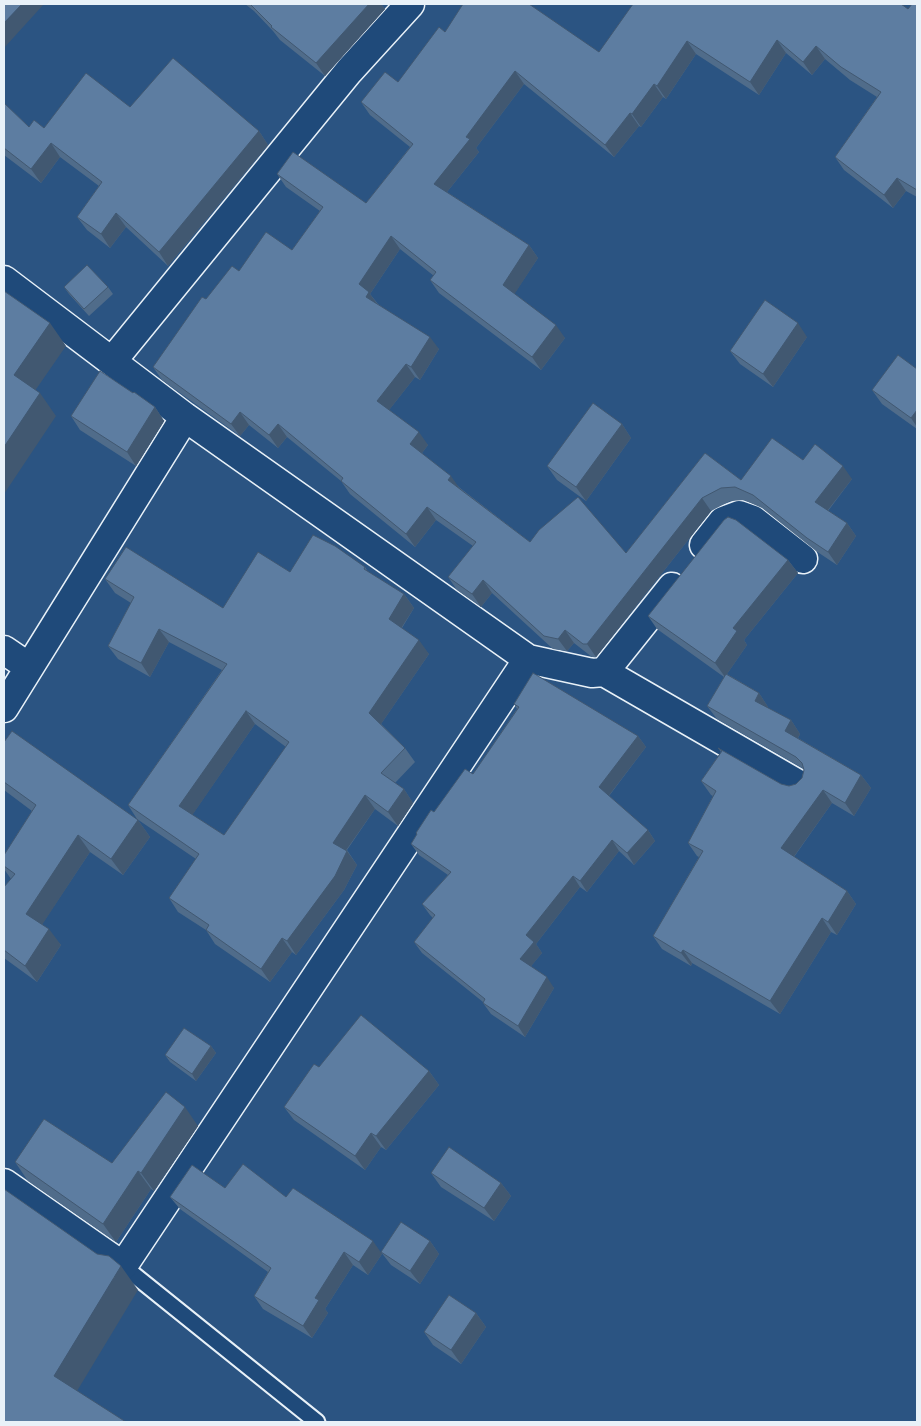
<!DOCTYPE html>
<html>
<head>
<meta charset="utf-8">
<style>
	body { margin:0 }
	#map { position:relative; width:921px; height:1426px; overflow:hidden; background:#2b5482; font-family:"Shantell Sans",sans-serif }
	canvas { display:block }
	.frame { position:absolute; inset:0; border:5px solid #e8f1f8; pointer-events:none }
</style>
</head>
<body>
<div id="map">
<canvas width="921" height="1426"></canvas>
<div class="frame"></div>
</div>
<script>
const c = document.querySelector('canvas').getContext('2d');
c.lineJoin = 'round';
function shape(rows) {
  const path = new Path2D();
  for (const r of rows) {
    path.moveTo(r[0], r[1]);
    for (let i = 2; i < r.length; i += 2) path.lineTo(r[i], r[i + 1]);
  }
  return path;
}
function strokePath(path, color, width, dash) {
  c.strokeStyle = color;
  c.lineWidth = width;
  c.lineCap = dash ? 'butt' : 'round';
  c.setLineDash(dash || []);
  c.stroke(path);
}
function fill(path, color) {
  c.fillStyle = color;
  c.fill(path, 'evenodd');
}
const lane = shape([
	[123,1266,317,1422]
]);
const street = shape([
	[4,280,185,417,528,659,592,673,604,672,672,587],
	[113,360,349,71,410,4],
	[704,545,723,521,739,515,753,520,803,559],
	[4,650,29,667],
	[604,672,798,784],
	[4,708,185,417],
	[4,1183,123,1266,528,659]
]);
const wall = shape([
	[245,4,381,4,385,9,325,76,280,40,273,31,254,11],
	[917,4,917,197,906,191,893,208,844,170,835,157,877,97,850,80,825,59,812,75,786,53,759,95,696,54,666,99,663,97,641,127,639,126,614,157,524,84,476,148,479,152,447,192,529,245,538,258,514,294,565,338,541,370,439,293,430,280,434,276,400,249,370,294,378,304,439,349,420,380,415,377,389,410,428,445,422,453,460,488,530,542,626,553,705,453,741,480,803,460,852,479,828,511,847,523,856,536,837,565,816,551,762,508,744,500,730,501,711,511,596,657,592,657,574,643,567,651,553,649,492,593,481,607,457,590,448,577,473,546,436,520,415,547,350,494,341,481,287,437,278,448,249,425,240,436,162,380,153,367,206,299,239,271,292,250,320,211,286,187,277,174,366,203,410,147,370,115,361,102,398,82,445,32,599,52,908,9],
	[4,103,29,127,44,128,130,107,259,131,268,145,168,266,126,227,110,248,87,230,77,217,99,186,60,157,41,183,4,155],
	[64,287,108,287,113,294,89,316,69,294],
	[807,337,773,387,740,364,730,351],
	[917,369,917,429,882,404,872,390],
	[155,407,164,421,136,466,80,430,71,416],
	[622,424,631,438,586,501,557,480,547,466],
	[788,560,798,573,744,640,747,645,727,674,759,693,768,707,768,708,791,720,800,734,798,738,861,775,871,788,854,816,832,803,794,857,847,891,856,904,837,935,831,932,780,1014,692,963,691,966,662,949,653,936,699,857,697,856,688,843,713,796,711,795,701,781,721,752,718,748,781,784,789,786,796,784,802,778,804,769,717,719,707,706,724,677,657,629,648,616],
	[365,567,368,572,404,594,414,608,402,628,429,654,381,724,405,748,415,762,395,783,404,789,413,803,398,826,375,809,347,850,357,865,344,890,296,955,292,952,270,982,215,944,206,930,178,912,169,898,196,859,137,819,128,805,222,670,169,642,150,677,118,659,108,646,131,603,115,593,105,579,223,608,290,572],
	[255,724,286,747,224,835,192,815],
	[514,704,638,736,646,747,609,796,648,830,655,841,634,865,619,851,587,892,580,887,536,944,542,953,531,966,554,988,525,1037,491,1014,483,1003,483,1002,422,953,414,942,433,918,430,915,422,904,448,875,419,855,411,844,417,835,416,833,434,812,473,774,517,709],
	[4,742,138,820,150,837,123,875,90,852,42,924,61,945,37,982,4,958,4,887,11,879,4,869,4,855,32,811,4,790],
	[211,1046,216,1053,196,1081,170,1062,165,1055],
	[319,1067,429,1071,439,1085,386,1150,381,1147,365,1170,294,1120,284,1107],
	[198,1126,154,1191,151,1189,116,1242,28,1181,15,1162,112,1163],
	[431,1173,501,1183,511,1196,494,1221,441,1187],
	[225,1188,286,1197,382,1254,368,1275,353,1265,325,1309,328,1313,312,1338,263,1309,254,1296,268,1272,180,1209,170,1197],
	[430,1241,439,1254,420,1284,391,1265,381,1252],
	[476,1313,486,1327,461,1364,433,1345,424,1332]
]);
const shadedWall = shape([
	[22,4,44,4,4,48,4,23],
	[369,4,381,4,385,9,325,76,316,63],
	[777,40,786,53,759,95,750,82],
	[687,41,696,54,666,99,657,86],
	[816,46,825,59,812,75,803,62],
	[515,71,524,84,476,148,479,152,443,197,434,184,466,137],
	[654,84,663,97,641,127,632,114],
	[630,113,639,126,614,157,605,145],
	[259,131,268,145,168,266,159,252],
	[51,143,60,157,41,183,31,169],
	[897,178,906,191,893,208,884,195],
	[116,213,126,227,110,248,101,234],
	[391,236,400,249,370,294,378,305,366,297,359,284],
	[529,245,538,258,512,298,503,285],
	[50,323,66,346,30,398,14,375],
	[798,323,807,337,773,387,763,374],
	[556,325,565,338,541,370,532,357],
	[430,337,439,349,420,380,411,367],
	[406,364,415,377,386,414,377,401],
	[40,393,56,416,4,494,4,447],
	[155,407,164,421,136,466,127,452],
	[917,410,917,427,911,418],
	[240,412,249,425,240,436,231,424],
	[278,424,287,437,278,448,269,435],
	[622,424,631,438,586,501,576,487],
	[419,432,428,445,419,457,410,444],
	[843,466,852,479,824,515,815,502],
	[451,476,460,489,448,480],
	[702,498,711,511,596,657,587,644],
	[427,507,436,520,415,547,406,534],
	[847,523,856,536,837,565,828,552],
	[788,560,798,573,744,640,747,645,725,677,715,663,733,628],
	[483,580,492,593,481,607,472,594],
	[404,594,414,608,398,633,389,619],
	[159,629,169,642,150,677,141,663],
	[565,630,574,643,567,651,558,639],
	[419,640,429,654,379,727,369,713],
	[759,693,768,707,764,714,755,701],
	[246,711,255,724,189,820,179,806],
	[791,720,800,734,794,745,785,731],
	[638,736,646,747,607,798,599,787],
	[861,775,871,788,854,816,845,803],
	[404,789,413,803,398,826,388,812],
	[823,790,832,803,790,862,781,848],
	[365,795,375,809,342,856,333,843],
	[138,820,150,837,123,875,111,859],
	[648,830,655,841,634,865,627,853],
	[78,835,90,852,38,931,26,914],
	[612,840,619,851,587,892,580,881],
	[347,851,357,865,344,890,296,955,287,941],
	[573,876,580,887,536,944,542,953,528,970,520,959,526,935],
	[847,891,856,904,837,935,828,922],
	[822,918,831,932,780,1014,770,1001],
	[49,929,61,945,37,982,25,966],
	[282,938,292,952,270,982,261,969],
	[683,950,692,963,691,966,681,953],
	[547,977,554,988,525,1037,518,1026],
	[211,1046,216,1053,196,1081,192,1074],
	[429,1071,439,1085,386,1150,376,1136],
	[185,1107,198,1126,154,1191,141,1173],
	[371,1133,381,1147,365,1170,355,1156],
	[138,1171,151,1189,116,1242,103,1224],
	[501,1183,511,1196,494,1221,484,1208],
	[373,1241,382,1254,368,1275,359,1262],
	[430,1241,439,1254,420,1284,410,1271],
	[344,1252,353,1265,325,1309,328,1313,312,1338,303,1326,315,1298],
	[121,1266,138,1290,71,1401,54,1376],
	[476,1313,486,1327,461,1364,451,1350]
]);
const building = shape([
	[4,4,22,4,4,23,4,4],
	[250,4,369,4,316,63,271,27,272,26,250,4],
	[463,4,529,4,599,52,633,4,901,4,908,9,912,4,917,4,917,190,897,178,884,195,835,157,881,92,841,67,816,46,803,62,777,40,750,82,687,41,657,86,654,84,632,114,630,113,605,145,515,71,466,137,470,139,434,184,529,245,503,285,556,325,532,357,430,280,436,272,391,236,359,284,369,292,366,297,430,337,411,367,406,364,377,401,419,432,410,444,451,476,448,480,530,542,539,530,578,497,626,553,705,453,741,480,772,438,803,460,815,444,843,466,815,502,847,523,828,552,807,538,753,495,735,487,721,488,702,498,587,644,583,644,565,630,558,639,544,636,483,580,472,594,448,577,476,542,427,507,406,534,341,481,343,478,278,424,269,435,240,412,231,424,153,367,202,297,206,299,232,266,239,271,266,232,292,250,323,207,277,174,293,152,366,203,413,144,361,102,385,72,398,82,439,27,445,32,463,4],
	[173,58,259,131,159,252,116,213,101,234,77,217,102,182,51,143,31,169,4,148,4,103,29,127,34,120,44,128,86,73,130,107,173,58],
	[87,265,108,287,84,309,64,287,87,265],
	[4,291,50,323,14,375,40,393,4,447,4,291],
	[765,300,798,323,763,374,730,351,765,300],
	[898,355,917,369,917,410,911,418,872,390,898,355],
	[100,371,133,393,134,392,155,407,127,452,71,416,100,371],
	[593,403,622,424,576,487,547,466,593,403],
	[728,517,736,520,788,560,733,628,737,631,715,663,648,616,724,520,728,517],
	[313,535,335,546,365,567,364,569,404,594,389,619,419,640,369,713,405,748,381,773,404,789,388,812,365,795,333,843,347,851,335,876,287,941,282,938,261,969,206,930,209,925,169,898,199,854,128,805,227,664,159,629,141,663,108,646,134,597,105,579,126,547,223,608,258,552,290,572,313,535],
	[246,711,289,742,224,835,179,806,246,711],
	[533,673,638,736,599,787,648,830,627,853,612,840,580,881,573,876,526,935,534,942,520,959,547,977,518,1026,483,1003,485,999,414,942,435,915,422,904,451,872,411,844,417,834,416,833,431,810,434,812,465,769,473,774,519,707,514,704,533,673],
	[726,674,759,693,755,701,791,720,785,731,861,775,845,803,823,790,781,848,847,891,828,922,822,918,770,1001,683,950,681,953,653,936,703,851,688,843,716,791,701,781,722,751,718,748,781,784,789,786,796,784,802,778,804,770,802,763,796,757,707,706,726,674],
	[12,731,138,820,111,859,78,835,26,914,49,929,25,966,4,950,4,887,15,874,4,866,4,855,36,805,4,782,4,742,12,731],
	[361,1015,429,1071,376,1136,371,1133,355,1156,284,1107,314,1064,319,1067,361,1015],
	[184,1028,211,1046,192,1074,165,1055,184,1028],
	[166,1092,185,1107,141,1173,138,1171,103,1224,15,1162,44,1119,112,1163,166,1092],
	[449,1147,501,1183,484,1208,431,1173,449,1147],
	[243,1164,286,1197,293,1188,373,1241,359,1262,344,1252,315,1298,319,1300,303,1326,254,1296,271,1268,170,1197,192,1165,225,1188,243,1164],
	[4,1189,97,1254,109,1256,121,1266,54,1376,126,1422,4,1422,4,1189],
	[401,1222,430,1241,410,1271,381,1252,401,1222],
	[449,1295,476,1313,451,1350,424,1332,449,1295]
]);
strokePath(lane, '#e8f1f8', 19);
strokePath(street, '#e8f1f8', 31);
strokePath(lane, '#1f4a7a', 15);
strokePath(street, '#1f4a7a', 28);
fill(wall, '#506c8a');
fill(shadedWall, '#415871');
fill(building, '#5d7da1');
strokePath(building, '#415871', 1);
</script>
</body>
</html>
